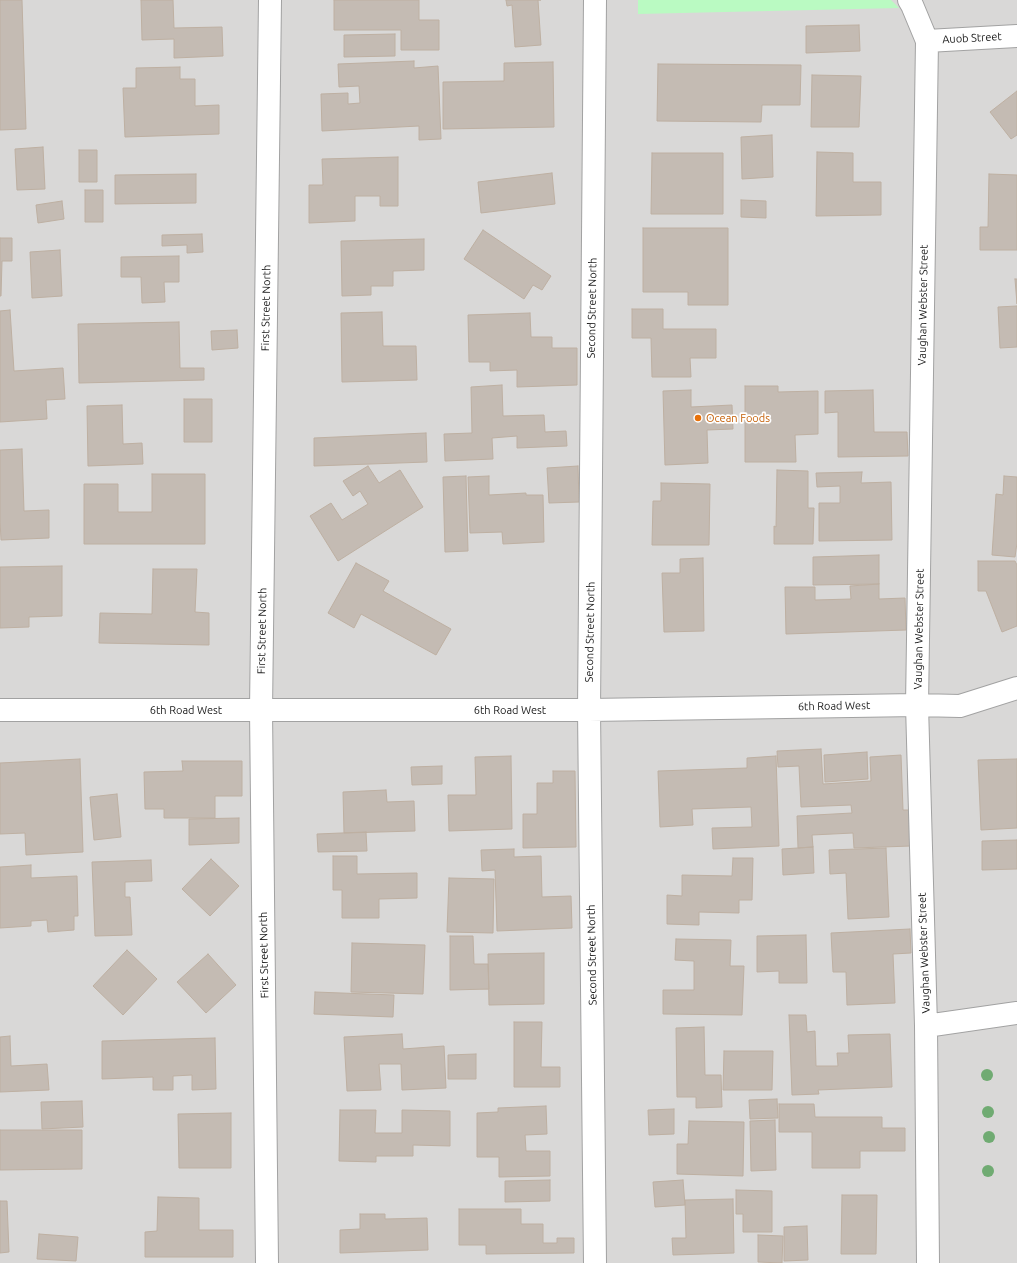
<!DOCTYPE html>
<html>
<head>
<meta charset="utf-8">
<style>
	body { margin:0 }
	canvas { display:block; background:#ede9e0 }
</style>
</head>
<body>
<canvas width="1017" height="1263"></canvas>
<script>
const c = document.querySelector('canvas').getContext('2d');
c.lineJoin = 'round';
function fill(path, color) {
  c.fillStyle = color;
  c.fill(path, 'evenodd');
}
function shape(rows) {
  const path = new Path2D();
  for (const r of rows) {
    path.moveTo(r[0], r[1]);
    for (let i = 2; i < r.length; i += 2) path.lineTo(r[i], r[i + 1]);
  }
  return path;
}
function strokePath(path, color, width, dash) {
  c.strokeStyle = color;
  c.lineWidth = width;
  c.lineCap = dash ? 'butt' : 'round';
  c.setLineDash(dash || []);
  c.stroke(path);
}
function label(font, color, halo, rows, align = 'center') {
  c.font = font + ' Ubuntu,sans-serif';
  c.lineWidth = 3.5;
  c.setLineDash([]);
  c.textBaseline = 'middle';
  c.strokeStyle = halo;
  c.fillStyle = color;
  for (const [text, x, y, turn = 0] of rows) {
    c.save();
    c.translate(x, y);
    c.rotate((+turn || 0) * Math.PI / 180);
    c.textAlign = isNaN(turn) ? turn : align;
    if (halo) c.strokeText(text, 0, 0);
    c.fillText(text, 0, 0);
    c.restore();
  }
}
const residential = shape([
	[0,0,1017,0,1017,1263,0,1263]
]);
const park = shape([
	[638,0,891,0,899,8,638,14]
]);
const building = shape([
	[0,0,22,0,26,129,0,130,0,0],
	[141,0,173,0,174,28,222,27,223,56,174,58,174,39,142,40,141,0],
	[334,0,419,0,419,20,439,20,439,50,401,50,401,30,334,30,334,0],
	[506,0,541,0,538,0,541,45,515,47,512,5,507,6,506,0],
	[859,25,860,51,806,53,806,26,859,25],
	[395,34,395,56,344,57,344,35,395,34],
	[414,61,414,68,438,66,441,139,419,140,419,126,322,131,321,94,348,93,348,104,360,103,359,86,339,87,338,64,414,61],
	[553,62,554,127,443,129,443,82,504,81,504,63,553,62],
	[658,64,801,65,800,105,762,105,761,122,657,121,658,64],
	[180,67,180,79,195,79,195,106,219,105,219,134,125,137,123,88,136,88,136,68,180,67],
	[812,75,861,76,859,127,811,127,812,75],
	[1017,91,1017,135,1011,139,990,112,1017,91],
	[772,135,773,177,742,179,741,137,772,135],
	[43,147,45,189,17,190,15,149,43,147],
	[79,150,97,150,97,182,79,182,79,150],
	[817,152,853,153,853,182,881,182,881,215,816,216,817,152],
	[652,153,723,153,723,214,651,214,652,153],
	[398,157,398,206,380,206,380,196,355,196,355,221,309,223,309,185,323,185,322,159,398,157],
	[552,173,555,204,481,213,478,182,552,173],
	[196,174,196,203,115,204,115,175,196,174],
	[989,174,1017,175,1017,250,980,250,980,227,988,227,989,174],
	[85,190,103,190,103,222,85,222,85,190],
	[741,200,766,201,766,218,741,217,741,200],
	[62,201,64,219,38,223,36,205,62,201],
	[643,228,728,228,728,305,688,305,688,292,643,292,643,228],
	[483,230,551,276,542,290,533,285,524,299,464,259,483,230],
	[202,234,203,252,187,253,187,245,162,246,162,235,202,234],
	[0,238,12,238,12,261,2,261,1,296,0,296,0,238],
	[424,239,424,270,393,271,393,286,371,286,371,295,342,296,341,241,424,239],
	[60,250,62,296,32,298,30,252,60,250],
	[179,256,179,282,164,282,165,302,142,303,141,277,121,277,121,257,179,256],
	[1015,279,1017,279,1017,304,1015,279],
	[1017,306,1017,347,1000,348,998,307,1017,306],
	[632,309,663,309,663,329,716,329,716,358,690,358,691,377,652,377,651,338,632,338,632,309],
	[10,310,14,371,63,368,65,399,46,400,47,419,0,422,0,311,10,310],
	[382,312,383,346,416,346,417,380,342,382,341,313,382,312],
	[530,313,531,337,552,337,552,348,577,348,577,385,517,387,517,370,490,371,490,362,469,362,468,315,530,313],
	[179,322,180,368,204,368,204,380,79,383,78,324,179,322],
	[237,330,238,348,212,350,211,331,237,330],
	[502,385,503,416,544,415,545,432,566,431,567,446,517,448,517,436,492,438,493,459,445,461,444,434,472,433,471,387,502,385],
	[745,386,778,386,778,392,818,391,818,434,795,435,796,462,745,462,745,386],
	[691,390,691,407,732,405,733,429,707,430,708,463,665,465,663,391,691,390],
	[873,390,874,432,907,432,908,456,838,457,838,412,825,413,825,391,873,390],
	[184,399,212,399,212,442,184,442,184,399],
	[122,405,123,444,142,443,143,464,88,466,87,406,122,405],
	[426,433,427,462,314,466,314,438,426,433],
	[22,449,24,511,49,510,49,538,1,540,0,520,0,450,22,449],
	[368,466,379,483,400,470,423,507,338,561,310,516,331,503,342,520,368,504,360,491,353,496,343,481,368,466],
	[578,466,579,502,549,503,547,468,578,466],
	[777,470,808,471,808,508,814,508,813,544,774,544,774,526,776,527,777,470],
	[862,472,861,483,891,482,892,540,819,541,819,503,840,503,840,486,817,487,816,473,862,472],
	[152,474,205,474,205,544,84,544,84,484,118,484,118,512,152,512,152,474],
	[466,476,468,551,445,552,443,477,466,476],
	[489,476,489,495,526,493,526,495,543,495,544,542,503,544,502,532,470,533,468,477,489,476],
	[1004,476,1017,477,1017,543,1015,557,992,555,996,494,1003,495,1004,476],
	[661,483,710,484,709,545,652,545,653,501,661,501,661,483],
	[879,555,879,584,813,585,813,557,879,555],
	[703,558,704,631,664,632,662,573,680,573,680,559,703,558],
	[978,561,1015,561,1017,565,1017,626,1002,632,986,591,978,591,978,561],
	[356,563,389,581,383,591,451,629,436,655,361,614,354,628,328,613,356,563],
	[62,566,62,616,29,617,29,627,0,628,0,567,62,566],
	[153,569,197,569,195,612,209,613,209,645,99,643,100,613,152,614,153,569],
	[879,584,879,599,905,598,906,630,786,634,785,587,815,587,815,600,851,599,850,586,879,584],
	[821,749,823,784,871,781,870,757,901,755,903,810,910,810,911,846,854,848,853,833,812,835,813,847,798,848,797,816,852,813,851,805,801,807,799,766,778,767,777,751,821,749],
	[867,752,868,779,825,782,824,755,867,752],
	[511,756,512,829,449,831,448,795,476,795,475,757,511,756],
	[776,756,779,846,713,849,712,828,752,827,751,807,692,809,693,825,660,827,658,771,747,768,747,758,776,756],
	[80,759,83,852,26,855,25,833,0,834,0,763,80,759],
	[1017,759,1017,828,981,830,978,760,1017,759],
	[182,761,242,761,242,796,215,796,215,818,164,818,164,809,145,809,144,772,183,771,182,761],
	[442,766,442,784,412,785,411,767,442,766],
	[553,771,575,771,576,847,523,848,523,814,537,814,537,783,553,783,553,771],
	[386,790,387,802,414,801,415,831,344,833,343,792,386,790],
	[117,794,121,837,94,840,90,797,117,794],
	[239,818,239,843,189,845,189,819,239,818],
	[366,832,367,851,318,852,317,834,366,832],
	[1017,840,1017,869,982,870,982,841,1017,840],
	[813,847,814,873,783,875,782,849,813,847],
	[886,848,889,917,848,919,846,873,830,874,829,850,886,848],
	[514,849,514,857,541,856,542,897,571,896,572,928,497,931,495,870,482,871,481,850,514,849],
	[333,856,357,856,357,874,417,873,417,898,379,899,379,918,342,918,342,890,333,890,333,856],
	[733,858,753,858,752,900,739,900,739,913,699,912,699,925,667,924,667,895,682,896,682,875,732,876,733,858],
	[211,859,239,886,210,916,182,889,211,859],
	[151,860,152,881,125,882,125,897,130,897,132,935,95,936,92,862,151,860],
	[31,865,31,878,77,876,78,916,74,916,74,930,48,932,47,920,31,921,31,926,0,928,0,867,31,865],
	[449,878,494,879,493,933,447,932,449,878],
	[910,929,911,953,893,954,895,1003,847,1005,846,972,833,972,831,933,910,929],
	[806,935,807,983,779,983,779,971,757,972,757,936,806,935],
	[450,936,473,936,474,964,488,964,489,989,450,990,450,936],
	[676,939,731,940,730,966,744,966,742,1015,663,1014,663,990,694,990,694,961,675,960,676,939],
	[352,943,425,945,423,994,351,992,352,943],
	[127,950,157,979,123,1015,93,986,127,950],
	[544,953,544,1004,489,1005,488,954,544,953],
	[208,954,236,985,206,1013,177,982,208,954],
	[315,992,394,995,393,1017,314,1014,315,992],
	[789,1015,806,1015,807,1032,815,1031,816,1066,838,1066,837,1053,849,1053,848,1035,890,1034,892,1087,818,1090,819,1094,792,1095,789,1015],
	[514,1022,542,1022,541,1067,560,1067,560,1087,514,1087,514,1022],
	[704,1027,705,1075,721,1075,722,1107,696,1108,696,1097,677,1097,676,1028,704,1027],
	[402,1034,403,1049,444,1046,446,1088,402,1090,401,1064,379,1064,381,1090,347,1091,344,1037,402,1034],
	[10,1036,11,1066,47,1064,49,1090,0,1092,0,1037,10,1036],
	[215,1038,216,1089,192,1090,192,1075,173,1076,173,1090,153,1090,153,1077,102,1079,102,1041,215,1038],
	[724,1051,773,1051,772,1090,723,1090,724,1051],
	[476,1054,476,1079,448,1079,448,1055,476,1054],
	[777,1099,778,1118,750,1119,749,1100,777,1099],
	[82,1101,83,1127,42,1129,41,1102,82,1101],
	[779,1104,814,1104,815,1117,882,1117,882,1128,905,1128,905,1151,860,1151,860,1168,812,1168,812,1132,779,1132,779,1104],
	[546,1106,547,1134,525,1135,526,1151,550,1151,550,1176,499,1177,499,1157,477,1157,477,1113,498,1112,498,1108,546,1106],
	[674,1109,674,1134,649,1135,648,1110,674,1109],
	[340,1110,376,1110,375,1133,402,1133,402,1110,450,1111,450,1146,413,1145,413,1156,376,1156,376,1162,339,1161,340,1110],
	[231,1113,231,1168,179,1168,178,1114,231,1113],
	[775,1120,776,1170,751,1171,750,1121,775,1120],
	[689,1121,744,1122,743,1176,677,1174,677,1144,688,1144,689,1121],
	[0,1130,82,1130,82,1169,0,1170,0,1130],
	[550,1180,550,1201,505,1202,505,1181,550,1180],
	[683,1180,685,1205,655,1207,653,1182,683,1180],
	[736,1190,772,1191,772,1232,743,1232,743,1214,736,1214,736,1190],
	[842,1195,877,1195,876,1254,841,1254,842,1195],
	[158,1197,199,1198,199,1230,233,1230,233,1257,145,1257,145,1232,157,1231,158,1197],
	[733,1199,734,1253,673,1255,672,1238,686,1238,685,1200,733,1199],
	[0,1201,7,1201,9,1252,0,1253,0,1201],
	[459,1209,521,1209,521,1224,543,1224,543,1243,557,1243,557,1238,574,1238,574,1253,486,1254,486,1245,459,1245,459,1209],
	[360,1214,385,1214,385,1219,427,1218,428,1250,340,1253,340,1230,360,1229,360,1214],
	[807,1226,808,1260,784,1261,784,1227,807,1226],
	[39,1234,78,1237,76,1261,37,1259,39,1234],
	[758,1235,783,1236,782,1263,758,1262,758,1235]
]);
const minor = shape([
	[909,0,912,5,927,41,917,705,926,1026,928,1263],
	[927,41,1017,36],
	[0,710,589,710,917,705,960,706,1017,688],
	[926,1026,1017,1013],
	[267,1263,261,710,270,0],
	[595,1263,589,710,595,0]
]);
const trees = [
	[987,1075],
	[988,1112],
	[989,1137],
	[988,1171]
];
const markers = [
	[698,418,4,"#e8710a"]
];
const streetNames = [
	["Auob Street",972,38,-3],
	["Vaughan Webster Street",923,305,-89],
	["First Street North",266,308,-89],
	["Second Street North",592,308,-89],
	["Vaughan Webster Street",919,629,-89],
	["First Street North",262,631,-89],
	["Second Street North",590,632,-89],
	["6th Road West",834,706,-1],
	["6th Road West",186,710],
	["6th Road West",510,710],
	["Vaughan Webster Street",924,953,-92],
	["First Street North",264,955,-91],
	["Second Street North",592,955,-91]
];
const foodNames = [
	["Ocean Foods",706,418]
];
fill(residential, '#d9d8d7');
fill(park, '#bafac2');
fill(building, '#c4bbb3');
strokePath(building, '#beb0a2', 1);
strokePath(minor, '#a2a2a2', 24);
strokePath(minor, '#fff', 22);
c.fillStyle = '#70ab72';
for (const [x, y] of trees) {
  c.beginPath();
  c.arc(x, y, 6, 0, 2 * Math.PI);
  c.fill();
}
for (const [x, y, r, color] of markers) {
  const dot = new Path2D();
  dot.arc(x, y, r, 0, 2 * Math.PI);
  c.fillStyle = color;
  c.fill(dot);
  strokePath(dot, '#fff', 1.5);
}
label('11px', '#1b1b1b', '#fff', streetNames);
label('11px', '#c56008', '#fff', foodNames, 'left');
</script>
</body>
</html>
